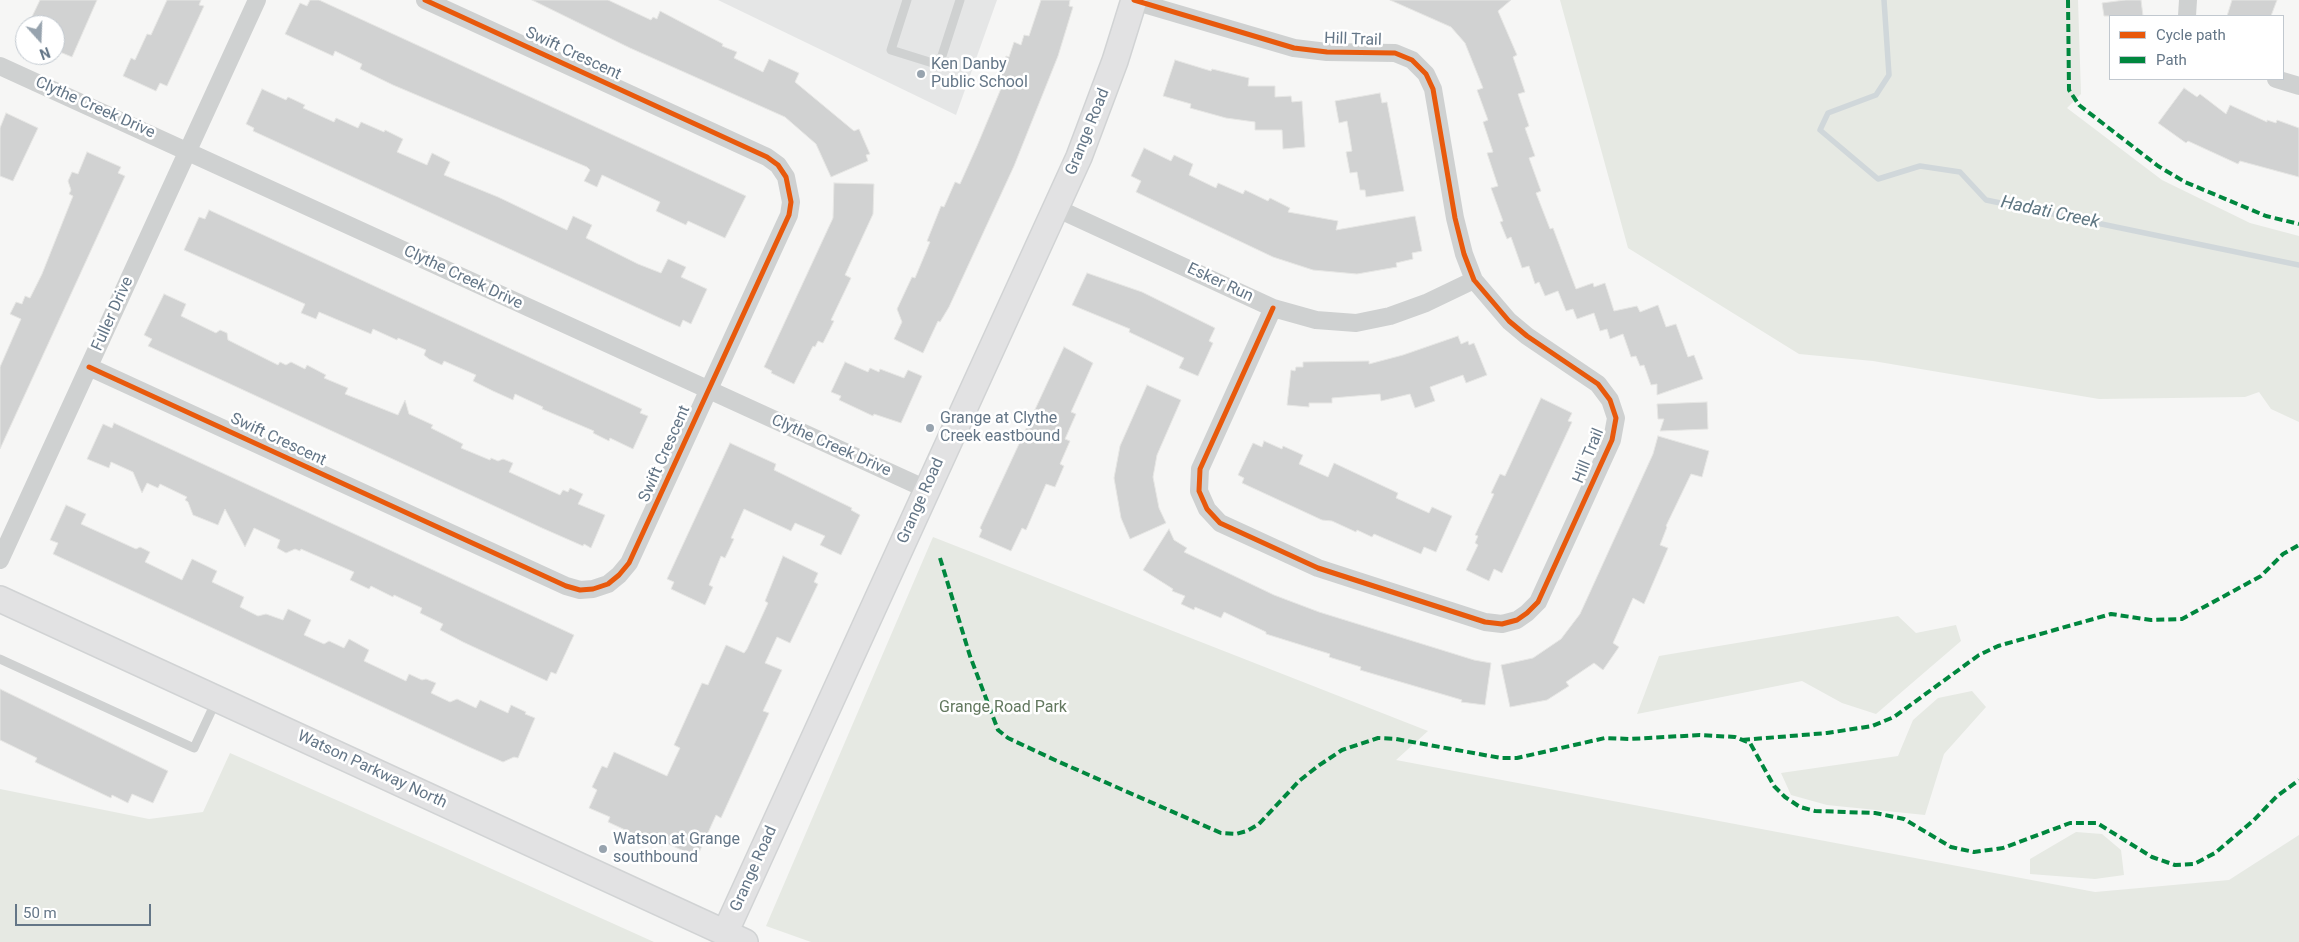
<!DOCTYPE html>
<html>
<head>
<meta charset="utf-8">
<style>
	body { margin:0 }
	#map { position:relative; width:2299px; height:942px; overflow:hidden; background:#f6f6f5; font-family:Roboto,sans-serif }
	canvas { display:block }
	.legend { position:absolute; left:2109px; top:15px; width:175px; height:65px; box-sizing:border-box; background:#fff; border:1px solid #c1c8cf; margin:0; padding:6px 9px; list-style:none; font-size:15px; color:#647687 }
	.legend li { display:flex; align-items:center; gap:10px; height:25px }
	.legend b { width:25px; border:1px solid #c1c8cf }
	.north { position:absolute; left:15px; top:15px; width:50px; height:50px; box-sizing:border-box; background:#fff; border:1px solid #c1c8cf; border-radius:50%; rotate:160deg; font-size:14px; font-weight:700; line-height:20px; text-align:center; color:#647687 }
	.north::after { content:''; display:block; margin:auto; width:18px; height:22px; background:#97a3ae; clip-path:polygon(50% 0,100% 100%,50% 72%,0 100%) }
	.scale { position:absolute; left:15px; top:904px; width:136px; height:22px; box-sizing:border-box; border:2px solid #647687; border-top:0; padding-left:6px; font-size:15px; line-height:18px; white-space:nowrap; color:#647687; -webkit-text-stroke:4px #fff; paint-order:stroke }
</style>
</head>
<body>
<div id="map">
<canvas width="2299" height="942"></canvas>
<ul class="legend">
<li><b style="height:6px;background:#e8590c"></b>Cycle path</li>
<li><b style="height:6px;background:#00873e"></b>Path</li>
</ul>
<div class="north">N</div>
<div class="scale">50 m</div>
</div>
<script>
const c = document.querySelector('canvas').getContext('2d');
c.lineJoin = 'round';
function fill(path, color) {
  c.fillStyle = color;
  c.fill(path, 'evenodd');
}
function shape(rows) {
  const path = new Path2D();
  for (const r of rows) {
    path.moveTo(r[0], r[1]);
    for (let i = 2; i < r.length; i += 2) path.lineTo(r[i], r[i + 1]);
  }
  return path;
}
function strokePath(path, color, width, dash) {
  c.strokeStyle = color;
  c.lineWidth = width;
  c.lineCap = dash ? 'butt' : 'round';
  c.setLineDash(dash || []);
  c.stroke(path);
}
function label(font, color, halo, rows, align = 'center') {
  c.font = font + ' Roboto,sans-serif';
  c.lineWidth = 5;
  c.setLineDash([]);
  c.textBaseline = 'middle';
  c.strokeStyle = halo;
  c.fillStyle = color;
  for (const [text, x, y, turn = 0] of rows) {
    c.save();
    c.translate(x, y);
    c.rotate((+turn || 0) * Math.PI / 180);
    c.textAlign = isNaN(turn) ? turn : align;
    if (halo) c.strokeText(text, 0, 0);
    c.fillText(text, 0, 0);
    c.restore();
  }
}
const built = shape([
	[718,0,997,0,956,115]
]);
const green = shape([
	[1560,0,2078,0,2081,94,2067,108,2162,180,2250,223,2299,236,2299,422,2271,409,2259,392,2245,397,2099,399,1873,361,1799,354,1628,248],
	[933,537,1428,731,1396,760,2095,892,2229,880,2299,835,2299,942,811,942,766,926],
	[1898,616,1916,633,1956,625,1961,641,1876,714,1842,703,1802,681,1637,714,1659,656],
	[1972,691,1986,707,1944,754,1925,815,1827,805,1791,795,1781,773,1898,756,1913,720,1938,698],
	[230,753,472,860,654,942,0,942,0,789,149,819,203,812],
	[2076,832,2102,834,2121,850,2124,875,2095,879,2030,874,2030,859]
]);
const stream = shape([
	[1884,0,1889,75,1876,95,1828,113,1820,130,1878,179,1920,166,1960,172,1986,200,2299,265]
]);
const building = shape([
	[40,0,97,0,72,57,55,50,55,25,28,25,40,0],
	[167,0,201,0,199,5,204,6,167,86,160,83,156,91,123,76,131,58,135,60,147,34,151,35,167,0],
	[310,0,319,0,746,196,725,238,688,221,686,225,656,211,660,202,602,175,597,187,584,181,590,170,587,167,393,85,360,69,362,64,335,51,333,56,285,34,300,3,307,6,310,0],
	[532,0,608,0,651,20,653,17,657,19,660,11,723,44,722,46,737,52,734,58,763,72,769,59,799,73,795,82,854,131,859,129,870,154,866,155,868,161,831,177,816,144,785,117,630,48,532,0],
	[1041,0,1070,0,1069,6,1073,7,1058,56,1014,166,949,307,940,322,938,321,923,353,894,339,902,322,897,309,912,277,915,278,930,242,927,241,941,206,944,207,955,182,960,184,977,146,1005,79,998,77,1006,56,1009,57,1014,42,1021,45,1024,35,1029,36,1041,0],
	[1390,0,1511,0,1498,11,1517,55,1513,57,1525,92,1518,94,1529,126,1525,128,1535,156,1529,158,1541,191,1536,193,1550,229,1553,228,1576,289,1593,283,1594,287,1605,283,1614,311,1637,306,1640,312,1658,305,1666,327,1676,324,1688,357,1694,355,1703,379,1657,395,1657,384,1651,385,1644,365,1640,366,1636,356,1631,357,1623,334,1610,339,1607,329,1600,331,1594,313,1577,319,1573,309,1566,311,1558,291,1545,296,1539,282,1535,284,1529,266,1522,268,1511,237,1507,239,1500,222,1503,221,1491,188,1498,186,1487,153,1493,152,1483,122,1488,120,1477,90,1483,88,1465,43,1451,27,1390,0],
	[2125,0,2141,0,2143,16,2104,16,2102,3,2125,0],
	[2232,0,2277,0,2271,16,2227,16,2232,0],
	[1175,60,1211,71,1212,69,1249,78,1248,86,1275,86,1275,97,1291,96,1292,102,1302,101,1305,147,1283,149,1282,130,1255,130,1255,122,1226,118,1190,108,1191,104,1163,96,1175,60],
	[2184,88,2197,97,2200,94,2226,114,2230,105,2267,122,2267,120,2276,123,2277,120,2299,128,2299,177,2240,161,2238,164,2188,141,2186,143,2158,123,2184,88],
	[262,89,286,100,288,97,305,105,303,108,334,122,336,118,358,128,361,122,384,132,385,130,403,139,397,152,427,165,432,153,450,162,444,175,498,197,567,230,573,216,592,225,586,238,638,264,661,273,668,259,686,267,681,277,707,289,691,324,683,320,680,327,664,320,253,131,254,128,246,124,262,89],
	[1380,93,1382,103,1387,102,1404,191,1366,197,1365,190,1360,190,1357,172,1350,173,1346,152,1352,151,1347,121,1339,123,1335,101,1380,93],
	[6,113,38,128,13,181,0,176,0,128,6,113],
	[1144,148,1171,161,1174,155,1193,164,1189,175,1216,188,1218,183,1243,194,1245,190,1268,201,1270,198,1290,208,1288,212,1338,221,1336,230,1415,216,1422,251,1412,253,1413,259,1396,263,1397,267,1357,274,1313,270,1273,257,1136,192,1141,181,1131,176,1144,148],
	[87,152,121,167,118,173,125,176,0,449,0,367,21,319,10,314,16,302,22,304,25,296,30,298,42,274,73,196,69,194,71,190,68,181,72,172,78,174,87,152],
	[834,183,874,184,873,214,845,275,851,278,831,320,834,321,823,343,818,341,815,347,813,346,794,384,771,373,772,371,764,367,833,218,834,183],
	[209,210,642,409,640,413,648,416,633,449,610,438,609,441,593,433,594,431,542,409,543,407,515,394,513,400,493,391,473,381,476,375,444,361,442,365,429,359,424,355,426,350,398,338,397,340,373,329,371,334,319,312,316,319,301,313,305,304,184,250,199,217,205,219,209,210],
	[1087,273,1142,292,1215,328,1209,341,1213,343,1198,376,1179,368,1184,358,1129,332,1130,329,1072,305,1087,273],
	[164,294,186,304,181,316,216,333,220,330,227,333,228,340,278,365,280,362,286,365,291,362,305,369,307,365,326,375,324,378,348,388,345,394,398,415,405,400,409,414,433,425,431,428,463,444,461,448,490,460,491,458,498,461,503,459,513,463,509,472,560,495,563,490,568,492,570,488,583,494,578,504,605,515,591,548,584,544,583,546,542,528,148,346,152,339,144,335,164,294],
	[1458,336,1461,344,1468,341,1469,345,1474,343,1487,375,1466,383,1463,375,1430,387,1435,401,1415,408,1410,394,1381,401,1380,394,1332,398,1332,403,1309,403,1309,407,1287,405,1291,370,1295,371,1296,367,1303,367,1303,362,1369,361,1369,364,1403,355,1458,336],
	[1064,347,1093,363,1071,412,1076,414,1065,439,1070,441,1060,464,1064,466,1055,487,1046,484,1026,530,1022,528,1011,551,979,537,982,530,980,528,1064,347],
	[845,362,868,372,870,368,879,372,880,369,904,378,908,370,922,376,901,423,874,414,873,416,839,400,841,396,831,392,845,362],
	[1147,385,1181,400,1157,455,1153,477,1159,508,1166,523,1130,539,1121,518,1114,478,1120,446,1147,385],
	[1541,398,1572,413,1568,421,1572,422,1502,573,1494,569,1489,581,1466,570,1478,545,1475,543,1478,536,1475,535,1494,494,1491,493,1500,474,1505,476,1541,398],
	[1707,402,1708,429,1660,431,1664,419,1658,419,1657,404,1707,402],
	[114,423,574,635,556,674,551,672,547,681,463,642,440,630,443,624,420,613,422,608,394,595,393,597,371,586,369,589,350,580,354,572,301,549,300,551,295,549,286,553,277,548,280,540,254,528,245,547,225,509,218,525,193,515,188,502,185,500,187,497,160,484,158,488,147,483,142,493,133,472,111,462,109,468,87,459,103,424,112,428,114,423],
	[1658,436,1709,451,1702,477,1691,474,1666,526,1667,527,1660,545,1668,548,1644,604,1633,598,1613,643,1619,647,1603,670,1594,663,1566,682,1569,686,1547,700,1510,707,1501,665,1533,658,1561,639,1580,614,1653,454,1658,436],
	[1264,441,1282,449,1283,446,1303,455,1299,464,1328,477,1334,463,1398,493,1396,498,1429,513,1432,507,1452,516,1436,552,1424,547,1421,554,1374,534,1372,537,1357,530,1356,532,1332,521,1322,520,1242,483,1244,478,1238,475,1253,443,1262,447,1264,441],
	[730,443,776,464,774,470,852,508,851,510,860,515,841,555,820,545,825,536,795,523,791,531,744,509,731,538,734,539,725,558,721,556,709,585,713,587,705,605,671,589,674,582,667,579,730,443],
	[66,505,86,514,81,524,136,549,140,547,150,552,145,562,182,580,192,559,217,571,212,582,244,597,240,607,258,616,266,614,283,620,288,609,311,620,304,635,324,644,329,641,344,648,349,639,369,650,364,661,406,681,409,674,422,680,426,679,436,683,431,693,450,702,457,699,476,708,480,700,508,713,511,705,526,712,525,714,535,718,518,758,514,757,503,762,469,747,53,554,58,543,50,540,66,505],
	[1169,529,1174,540,1187,548,1184,552,1274,595,1319,612,1474,660,1491,663,1485,705,1461,702,1462,700,1360,670,1361,667,1329,657,1330,654,1266,634,1266,632,1224,612,1221,618,1195,607,1194,610,1181,604,1185,596,1172,591,1173,589,1143,570,1169,529],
	[783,556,818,573,814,582,818,584,790,643,777,637,765,663,782,670,763,711,769,713,721,818,716,815,697,857,664,842,662,847,608,822,610,817,589,808,597,790,592,787,602,766,607,768,614,752,667,776,680,748,674,745,702,683,708,685,726,645,744,653,747,649,768,603,765,601,783,556],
	[0,689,168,771,153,803,132,794,128,803,112,795,111,798,35,762,37,758,0,740,0,689]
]);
const lane = shape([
	[907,0,891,50,939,65,960,0],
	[0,659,194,748,217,699]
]);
const street = shape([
	[1134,1,1294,48,1327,52,1395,53,1412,60,1426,74,1433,89,1455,218,1464,254,1474,280,1509,321,1527,336,1598,384,1610,400,1616,418,1612,440,1538,602,1527,613,1517,620,1502,624,1485,622,1318,568,1220,523,1207,509,1199,491,1200,469,1273,308],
	[2187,16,2188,0],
	[0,66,926,489],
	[2276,79,2299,86],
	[1056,208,1273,308,1316,320,1356,323,1390,316,1426,303,1474,280],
	[89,367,566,586,580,590,593,589,608,584,619,575,629,563,789,215,791,202,786,177,778,165,767,157,425,0],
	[0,560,257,0]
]);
const secondary = shape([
	[0,599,745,942],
	[725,933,1079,157,1115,61,1134,0]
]);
const quiet = shape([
	[2068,0,2069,90,2079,105,2158,166,2185,182,2266,216,2299,224],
	[940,558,970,656,998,730,1008,738,1057,761,1221,833,1236,834,1247,831,1259,824,1299,781,1318,766,1342,750,1378,738,1396,739,1501,758,1517,758,1605,738,1630,739,1700,735,1735,737,1750,743,1774,786,1785,797,1800,807,1815,811,1875,813,1904,819,1951,847,1974,852,2003,848,2070,823,2097,823,2152,857,2175,865,2194,864,2215,853,2254,820,2277,796,2299,780],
	[1742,740,1827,733,1872,726,1894,717,1979,655,1998,646,2111,614,2151,620,2182,619,2261,576,2283,554,2299,545]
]);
const cycleway = shape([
	[1134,0,1294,48,1327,52,1395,53,1412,60,1426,74,1433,89,1455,218,1464,254,1474,280,1509,321,1527,336,1598,384,1610,400,1616,418,1612,440,1538,602,1527,613,1517,620,1502,624,1485,622,1318,568,1220,523,1207,509,1199,491,1200,469,1273,308],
	[89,367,566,586,580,590,593,589,608,584,619,575,629,563,789,215,791,202,786,177,778,165,767,157,425,0]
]);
const markers = [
	[921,74,5,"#97a3ae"],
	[930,428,5,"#97a3ae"],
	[603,849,5,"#97a3ae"]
];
const streetNames = [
	["Hill Trail",1353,40,2],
	["Swift Crescent",573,54,25],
	["Clythe Creek Drive",95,108,24],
	["Grange Road",1088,132,-68],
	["Clythe Creek Drive",463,278,25],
	["Esker Run",1220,283,25],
	["Fuller Drive",113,314,-66],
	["Swift Crescent",278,440,25],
	["Clythe Creek Drive",831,446,24],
	["Swift Crescent",665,454,-66],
	["Hill Trail",1589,456,-68],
	["Grange Road",921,501,-66],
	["Watson Parkway North",372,770,25],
	["Grange Road",754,869,-66]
];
const poiNames = [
	["Ken Danby",931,65],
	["Public School",931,83],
	["Grange at Clythe",940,419],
	["Creek eastbound",940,437],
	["Watson at Grange",613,840],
	["southbound",613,858]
];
const parkNames = [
	["Grange Road Park",1003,708]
];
const waterNames = [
	["Hadati Creek",2050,213,12]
];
fill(built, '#e5e6e6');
fill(green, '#e6e9e3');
strokePath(stream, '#d0d7da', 5.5);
fill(building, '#d1d2d2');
strokePath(building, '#e6e6e4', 1);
strokePath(secondary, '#d1d3d4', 28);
strokePath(lane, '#cfd1d1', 9);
strokePath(street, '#cfd1d1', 18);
strokePath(secondary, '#e2e2e3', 25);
strokePath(quiet, '#00873e', 4, [8, 4]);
strokePath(cycleway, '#e8590c', 5);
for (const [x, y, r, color] of markers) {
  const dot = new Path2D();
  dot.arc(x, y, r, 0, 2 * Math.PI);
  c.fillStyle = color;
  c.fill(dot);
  strokePath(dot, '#fff', 2);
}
label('16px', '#647687', '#fff', streetNames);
label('16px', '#647687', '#fff', poiNames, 'left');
label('16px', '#63785f', '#fff', parkNames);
label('italic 18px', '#5f7783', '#fff', waterNames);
</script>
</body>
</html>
